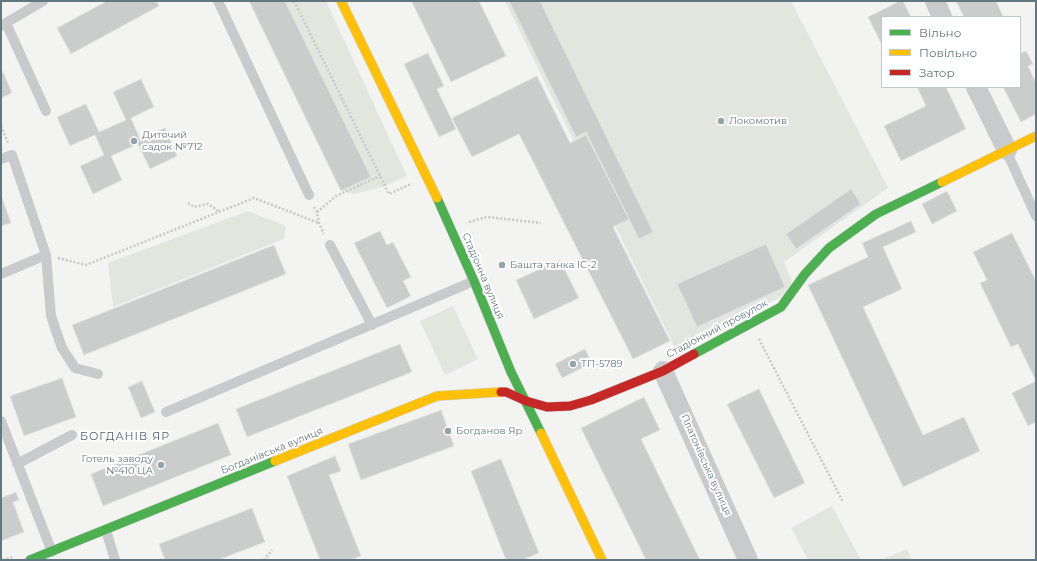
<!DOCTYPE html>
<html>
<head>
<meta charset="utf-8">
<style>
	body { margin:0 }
	#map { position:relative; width:1037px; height:561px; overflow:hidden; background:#f3f3f1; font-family:Montserrat,sans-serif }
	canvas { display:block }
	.frame { position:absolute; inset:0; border:2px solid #637781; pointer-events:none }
	.legend { position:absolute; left:881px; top:16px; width:140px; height:72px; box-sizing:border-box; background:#fff; border:1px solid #c1c9cd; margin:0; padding:5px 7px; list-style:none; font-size:12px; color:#637781 }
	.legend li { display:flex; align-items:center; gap:8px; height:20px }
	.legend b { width:20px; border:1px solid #c1c9cd }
</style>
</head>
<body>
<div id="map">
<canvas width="1037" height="561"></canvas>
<div class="frame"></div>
<ul class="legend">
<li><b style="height:5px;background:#4caf50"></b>Вільно</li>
<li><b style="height:5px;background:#ffc107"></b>Повільно</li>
<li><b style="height:5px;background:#c62828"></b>Затор</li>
</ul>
</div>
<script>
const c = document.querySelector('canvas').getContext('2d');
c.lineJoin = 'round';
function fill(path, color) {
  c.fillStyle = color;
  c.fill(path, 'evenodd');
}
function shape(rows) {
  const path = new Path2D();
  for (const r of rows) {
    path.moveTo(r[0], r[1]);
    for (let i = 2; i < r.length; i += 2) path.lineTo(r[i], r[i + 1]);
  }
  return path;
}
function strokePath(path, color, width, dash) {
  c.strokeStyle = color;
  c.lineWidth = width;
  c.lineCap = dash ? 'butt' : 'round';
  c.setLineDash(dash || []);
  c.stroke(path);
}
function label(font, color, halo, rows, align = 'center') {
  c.font = font + ' Montserrat,sans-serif';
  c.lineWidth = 4;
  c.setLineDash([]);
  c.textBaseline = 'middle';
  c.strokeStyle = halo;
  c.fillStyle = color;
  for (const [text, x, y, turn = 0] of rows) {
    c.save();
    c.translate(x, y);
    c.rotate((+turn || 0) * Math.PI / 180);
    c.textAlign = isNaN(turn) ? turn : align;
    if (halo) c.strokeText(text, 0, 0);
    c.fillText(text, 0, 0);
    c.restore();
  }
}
const green = shape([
	[285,1,326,1,407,176,385,186,354,194,341,191,371,177],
	[505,1,791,1,888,188,784,262,793,284,786,294,677,352],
	[248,211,286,226,284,239,113,307,108,263],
	[453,306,478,359,445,375,420,321],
	[832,506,861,560,808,560,791,528],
	[907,549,912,560,883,560,883,559]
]);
const building = shape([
	[107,1,156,1,159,6,71,54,57,28,107,1],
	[249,1,285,1,371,177,341,191,249,1],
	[414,1,479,1,506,56,451,82,412,2,414,1],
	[509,1,540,1,653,232,639,239,586,132,576,137,509,1],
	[900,1,903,1,911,17,882,17,882,45,868,17,900,1],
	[956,1,996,1,1003,16,1001,17,964,17,956,1],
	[1020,51,1021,53,1026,51,1033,64,1028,66,1036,83,1036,114,1021,122,1003,87,1020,87,1020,51],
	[428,53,444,86,437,89,456,129,439,137,404,64,428,53],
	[3,72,12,93,1,98,1,73,3,72],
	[537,76,570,143,586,135,629,219,613,227,670,341,633,359,519,134,472,157,452,118,537,76],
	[141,79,154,107,131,118,140,139,165,128,177,156,150,169,138,144,111,156,122,180,93,194,80,166,104,155,95,135,70,146,57,117,86,104,99,132,126,120,113,92,141,79],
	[917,87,946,87,966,129,901,161,884,126,926,106,917,87],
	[851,189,861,204,796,249,786,234,851,189],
	[947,191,957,211,932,224,922,204,947,191],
	[1,195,11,223,1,226,1,195],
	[911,221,916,232,883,247,902,289,863,307,923,435,964,417,980,451,903,487,808,285,868,257,862,243,911,221],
	[380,231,387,245,393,242,411,277,403,281,411,296,387,308,354,243,380,231],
	[1012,233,1036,281,1036,381,1018,344,1011,347,980,283,987,280,973,252,1012,233],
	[766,244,785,287,697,327,677,284,766,244],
	[274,245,286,274,84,355,72,325,274,245],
	[560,260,579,298,534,319,516,280,560,260],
	[400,344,412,372,247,437,236,409,400,344],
	[585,349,592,363,562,378,555,364,585,349],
	[62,378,76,417,24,436,10,396,62,378],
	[142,381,155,412,141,418,128,387,142,381],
	[1036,381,1036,422,1028,426,1012,393,1036,381],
	[759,389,805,483,774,498,727,404,759,389],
	[644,397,660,430,641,439,700,560,646,560,581,428,644,397],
	[441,410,454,446,361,480,348,444,441,410],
	[218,423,231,455,103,506,91,474,218,423],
	[335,456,341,471,329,475,361,556,350,560,320,560,287,476,335,456],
	[501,459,539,553,522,560,506,560,471,471,501,459],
	[16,492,19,500,13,502,24,532,1,541,1,498,16,492],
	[252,508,265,542,218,560,165,560,159,544,252,508]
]);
const path = shape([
	[294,1,389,194,411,184],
	[1,126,8,143],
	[188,203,194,207,208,204,220,212],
	[314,207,317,212,319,223,324,234],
	[317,212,336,196,380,176],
	[469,222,487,217,541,223],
	[58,258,86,265,254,198,319,223],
	[759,339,843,502],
	[3,560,12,557],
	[264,560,272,550]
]);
const lane = shape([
	[218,1,309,195],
	[6,23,46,111],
	[1,26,43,1],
	[1007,150,1010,159,1036,216],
	[1,159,12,155,46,255,51,316,62,348,75,368,98,374],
	[330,245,372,325],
	[1,274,46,255],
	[166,412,474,281],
	[1,421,52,552],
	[17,464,72,435],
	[106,530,115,560]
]);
const street = shape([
	[935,1,942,17],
	[976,87,1007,150],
	[663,371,748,560]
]);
const fast = shape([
	[437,198,474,281,511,372,541,433],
	[694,354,781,307,805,274,829,248,876,214,942,182],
	[30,560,275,461]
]);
const slow = shape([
	[341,1,437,198],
	[942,182,1036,136],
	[541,433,602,560],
	[275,461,437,396,501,392]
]);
const jam = shape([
	[501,392,506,392,526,401,547,407,570,406,591,400,663,371,694,354]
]);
const markers = [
	[721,121,4,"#95a2a8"],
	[134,141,4,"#95a2a8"],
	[502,265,4,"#95a2a8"],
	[573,364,4,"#95a2a8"],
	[448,431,4,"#95a2a8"],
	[161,465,4,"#95a2a8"]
];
const poiNames = [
	["Локомотив",729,121],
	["Дитячий",142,135],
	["садок №712",142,147],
	["Башта танка ІС-2",510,265],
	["ТП-5789",581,364],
	["Богданов Яр",456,431],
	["Готель заводу",153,459,"right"],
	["№410 ЦА",153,471,"right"]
];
const streetNames = [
	["Стадіонна вулиця",483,276,67],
	["Стадіонний провулок",717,329,-28],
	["Богданівська вулиця",272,451,-22],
	["Платонівська вулиця",706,465,66]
];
const neighbourhoodNames = [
	["БОГДАНІВ ЯР",125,437]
];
fill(green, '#e3e6df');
fill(building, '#cbcccc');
strokePath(building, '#e2e2e1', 1);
strokePath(fast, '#ced0d0', 10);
strokePath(slow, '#ced0d0', 10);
strokePath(jam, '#ced0d0', 10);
strokePath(path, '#c7c8c7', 2.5, [2, 2]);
strokePath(lane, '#c8cacb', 10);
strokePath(street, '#c8cacb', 20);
strokePath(fast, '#4caf50', 9);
strokePath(slow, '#ffc107', 9);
strokePath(jam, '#c62828', 9);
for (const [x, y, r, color] of markers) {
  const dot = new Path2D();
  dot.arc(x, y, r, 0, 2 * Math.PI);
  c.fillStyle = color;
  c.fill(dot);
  strokePath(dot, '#fff', 1.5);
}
label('10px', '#637781', '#fff', poiNames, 'left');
label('10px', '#637781', '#fff', streetNames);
c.letterSpacing = '1px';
label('11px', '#515f66', '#fff', neighbourhoodNames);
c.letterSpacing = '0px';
</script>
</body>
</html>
